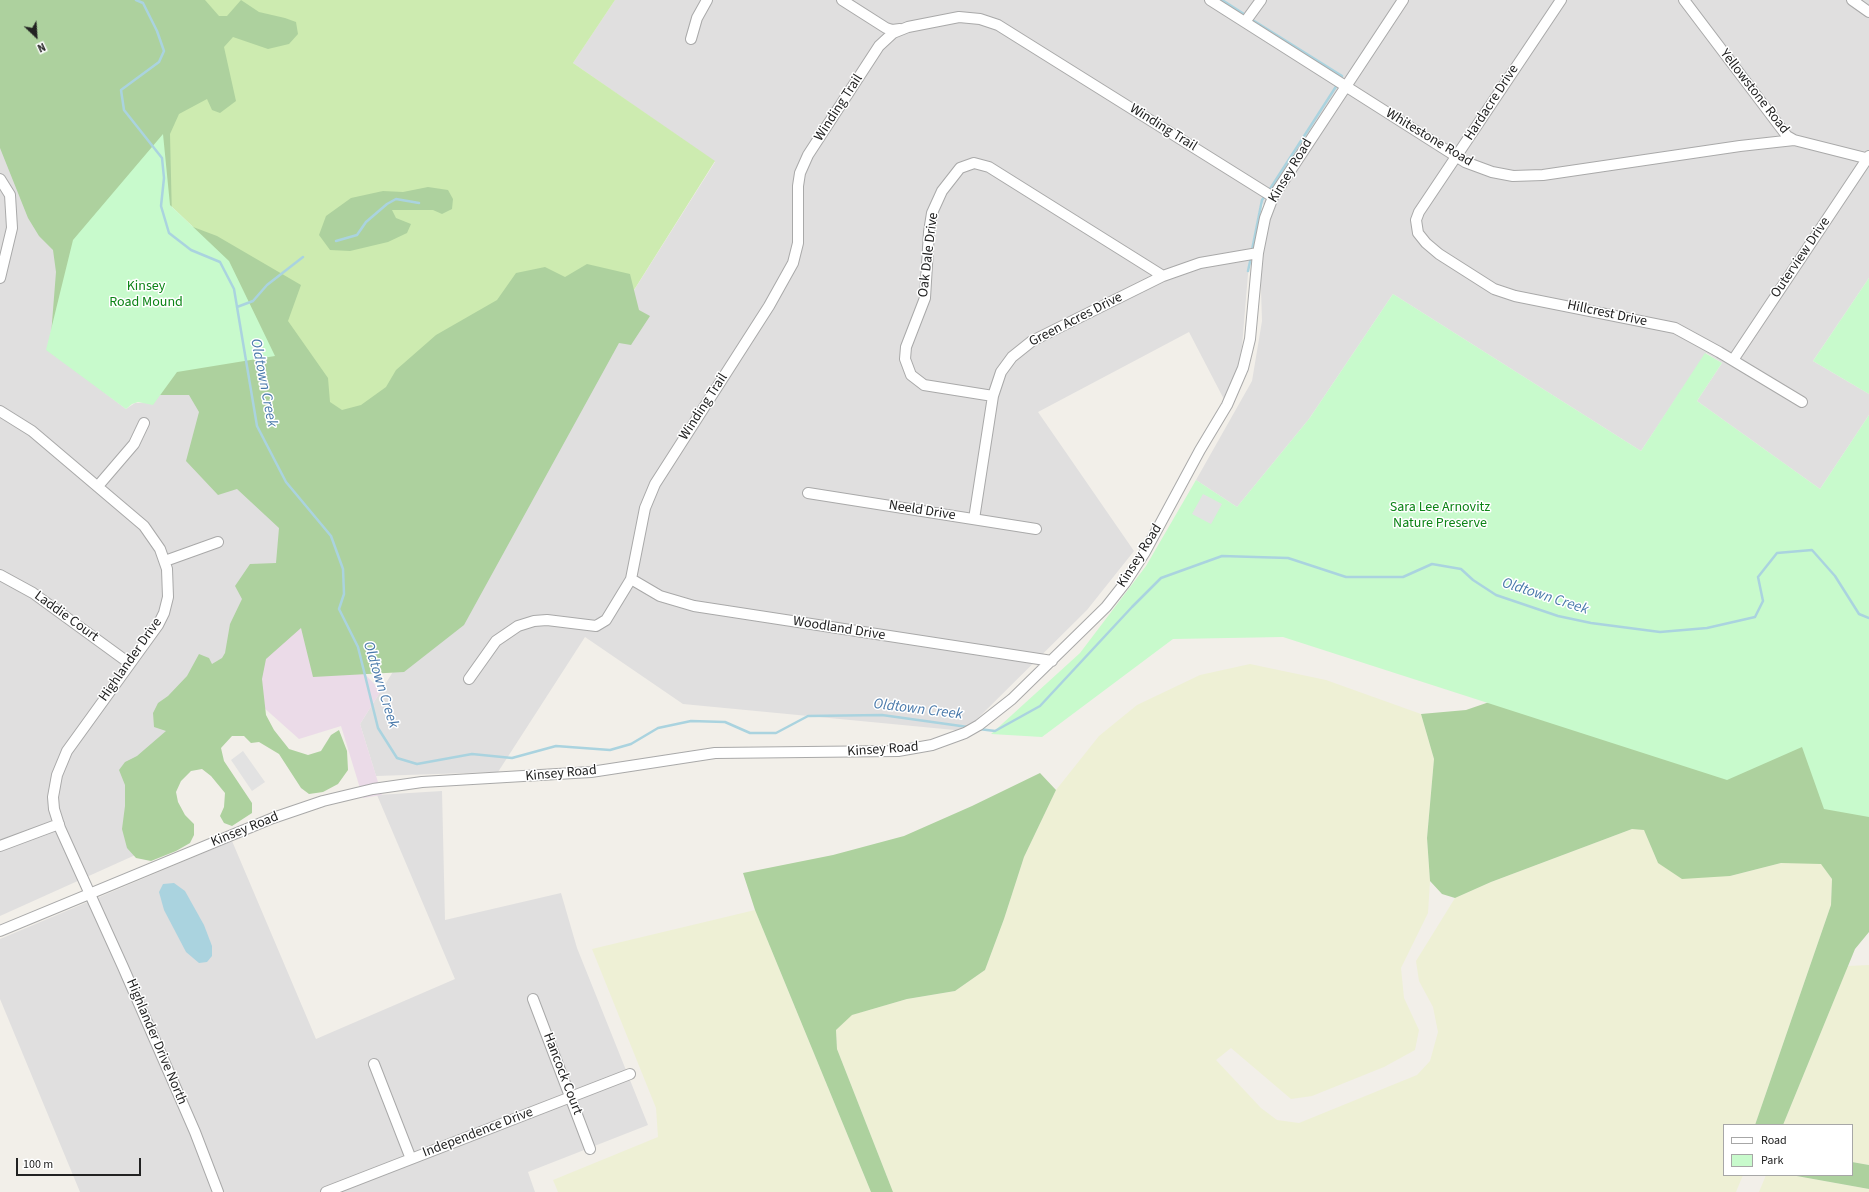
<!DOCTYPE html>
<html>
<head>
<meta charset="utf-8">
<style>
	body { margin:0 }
	#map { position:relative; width:1869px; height:1192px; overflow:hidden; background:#f2efe9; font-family:"Source Sans 3",sans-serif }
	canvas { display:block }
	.legend { position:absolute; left:1723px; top:1124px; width:130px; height:52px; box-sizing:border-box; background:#fff; border:1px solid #a7a7a7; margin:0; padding:5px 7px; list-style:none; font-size:12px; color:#222 }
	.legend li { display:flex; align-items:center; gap:8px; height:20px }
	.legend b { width:20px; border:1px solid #a7a7a7 }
	.north { position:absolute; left:16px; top:16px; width:40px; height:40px; -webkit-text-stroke:3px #fff; paint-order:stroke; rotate:155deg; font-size:11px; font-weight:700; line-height:16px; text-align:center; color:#222 }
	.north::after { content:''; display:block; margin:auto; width:14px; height:18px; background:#222; clip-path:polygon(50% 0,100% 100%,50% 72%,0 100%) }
	.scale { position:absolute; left:16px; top:1158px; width:125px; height:18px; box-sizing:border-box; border:2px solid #222; border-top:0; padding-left:5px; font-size:12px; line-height:14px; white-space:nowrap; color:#222; -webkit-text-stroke:3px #fff; paint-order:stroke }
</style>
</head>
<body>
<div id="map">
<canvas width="1869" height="1192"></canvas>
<ul class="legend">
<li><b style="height:5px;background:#fff"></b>Road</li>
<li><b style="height:11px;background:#c8facc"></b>Park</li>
</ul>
<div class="north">N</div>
<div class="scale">100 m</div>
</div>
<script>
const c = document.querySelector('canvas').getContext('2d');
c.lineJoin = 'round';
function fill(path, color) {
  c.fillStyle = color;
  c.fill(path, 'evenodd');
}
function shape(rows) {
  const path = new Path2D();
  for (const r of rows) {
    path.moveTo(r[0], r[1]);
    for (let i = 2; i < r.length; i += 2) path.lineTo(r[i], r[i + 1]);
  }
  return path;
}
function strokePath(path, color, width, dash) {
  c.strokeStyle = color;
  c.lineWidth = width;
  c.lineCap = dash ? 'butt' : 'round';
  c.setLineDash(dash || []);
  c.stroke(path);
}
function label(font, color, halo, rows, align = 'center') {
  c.font = font + ' "Source Sans 3",sans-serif';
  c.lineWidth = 3;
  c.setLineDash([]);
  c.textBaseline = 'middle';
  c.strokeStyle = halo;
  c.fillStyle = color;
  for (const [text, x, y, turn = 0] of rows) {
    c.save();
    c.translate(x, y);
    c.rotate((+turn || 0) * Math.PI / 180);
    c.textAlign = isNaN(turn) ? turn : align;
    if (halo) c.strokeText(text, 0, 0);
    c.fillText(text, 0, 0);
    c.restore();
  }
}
const residential = shape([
	[0,0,88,0,105,393,126,409,135,403,149,403,177,372,332,489,276,592,142,852,0,916],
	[615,0,1869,0,1869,278,1813,361,1869,394,1869,415,1820,489,1697,401,1722,363,1706,353,1641,451,1393,294,1309,419,1237,507,1196,480,1252,381,1262,321,1260,259,1270,216,1272,217,1261,201,1249,262,1242,346,1229,409,1189,332,1038,412,1134,551,1087,610,965,731,683,704,585,637,498,772,376,776,360,724,715,162,573,63],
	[442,791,445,920,561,893,577,948,648,1125,528,1172,535,1192,80,1192,0,999,0,939,232,841,316,1039,455,979,377,795]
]);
const industrial = shape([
	[292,598,381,691,360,724,382,795,363,798,341,726,299,739,262,706,240,641]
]);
const farmland = shape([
	[1250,664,1326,680,1421,714,1434,759,1427,838,1430,881,1428,913,1401,968,1404,998,1419,1030,1415,1050,1384,1067,1312,1096,1291,1099,1231,1048,1216,1060,1261,1108,1277,1120,1299,1123,1417,1075,1430,1061,1438,1032,1433,1007,1419,981,1416,961,1455,898,1491,882,1632,829,1644,829,1658,863,1730,876,1781,863,1821,863,1832,879,1831,905,1755,1125,1724,1125,1724,1175,1743,1175,1736,1192,893,1192,837,1049,836,1030,851,1015,907,999,955,991,985,970,1004,919,1024,857,1056,790,1099,736,1137,705,1200,675],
	[755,910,871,1192,558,1192,553,1180,658,1137,656,1108,592,949],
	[1869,965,1869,1165,1852,1162,1852,1125,1783,1125,1848,966],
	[1766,1175,1791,1175,1869,1189,1869,1192,1759,1192]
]);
const grass = shape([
	[88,0,615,0,573,63,715,161,612,325,317,467,229,261,170,205]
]);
const forest = shape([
	[0,0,205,0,219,16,227,16,241,0,259,12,285,18,296,22,298,34,289,44,268,49,233,37,224,47,236,101,220,113,212,110,207,99,179,114,170,134,172,219,217,236,301,285,288,321,328,378,330,402,342,410,361,405,386,387,396,370,436,335,497,300,516,273,545,267,565,277,587,264,630,274,639,310,650,316,631,345,619,343,464,625,404,672,313,677,301,628,266,659,262,679,266,715,274,730,289,749,308,755,321,751,331,735,339,730,347,751,348,770,338,784,323,792,309,794,301,788,279,754,259,742,251,743,244,736,232,736,221,748,224,761,252,803,252,813,232,826,224,823,220,816,224,807,225,793,211,776,202,769,191,771,181,781,176,792,178,802,185,815,194,824,194,835,190,843,176,851,151,861,136,858,127,848,122,829,125,806,125,785,119,770,125,762,137,756,166,731,154,727,153,713,158,703,168,696,187,676,199,654,209,658,212,664,222,658,225,653,230,624,242,599,235,586,250,564,276,563,279,528,237,489,218,495,186,461,199,412,189,395,146,395,50,348,56,272,53,250,39,236,28,218,0,148],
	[428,187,448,190,453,199,452,209,442,214,433,210,392,210,396,218,411,224,407,233,388,242,350,251,330,250,319,235,326,216,351,198,383,191,403,192],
	[1869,473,1869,932,1855,949,1783,1125,1755,1125,1831,905,1832,879,1821,864,1781,863,1730,876,1682,879,1658,863,1644,830,1632,829,1491,882,1455,898,1442,894,1430,881,1427,838,1434,759,1421,714,1466,710,1530,688],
	[1040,773,1056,790,1024,857,1004,919,985,970,955,991,907,999,852,1015,836,1030,837,1049,893,1192,871,1192,755,910,743,873,833,855,904,836,972,806],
	[1852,1162,1869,1165,1869,1189,1791,1175,1852,1175]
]);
const park = shape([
	[163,134,170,205,229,261,275,356,177,372,153,405,138,402,132,404,126,409,46,350,73,240],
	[1869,278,1869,394,1813,361],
	[1393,294,1641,451,1705,353,1722,363,1697,401,1820,489,1869,415,1869,817,1824,809,1802,747,1727,780,1283,637,1173,639,1042,737,991,734,1080,653,1146,566,1196,480,1237,507,1309,419]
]);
const parking = shape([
	[1203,494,1222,504,1211,524,1192,514],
	[243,751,265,782,252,791,231,760]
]);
const water = shape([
	[174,883,185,891,204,925,212,946,212,956,207,962,199,963,186,952,164,910,159,892,163,884]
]);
const stream = shape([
	[136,0,143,3,157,31,164,51,159,62,121,90,124,110,162,158,164,178,161,206,169,233,191,250,220,262,234,289,257,426,286,482,331,536,343,569,344,594,339,609,358,647,378,728,397,758,417,764,472,754,512,758,556,746,610,750,631,744,658,728,691,721,725,722,750,733,776,733,808,716,882,715,968,727],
	[1222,0,1247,16],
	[1251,19,1342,76,1340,81],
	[1268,192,1337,85],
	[336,241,357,235,366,222,387,204,396,199,419,203],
	[1252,250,1262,200,1265,196],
	[1248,271,1251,257],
	[237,307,253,301,267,285,303,257],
	[979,729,995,731,1040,706,1132,607,1161,578,1222,556,1288,558,1346,577,1403,577,1432,564,1461,569,1473,580,1496,595,1558,616,1591,623,1660,632,1707,628,1755,617,1763,601,1758,577,1777,553,1812,550,1835,576,1859,614,1869,618]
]);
const minor = shape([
	[842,0,886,28,892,30,900,29],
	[1210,0,1465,162,1492,172,1513,176,1543,175,1740,146,1794,140],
	[1561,0,1419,212,1416,220,1418,233,1426,243,1439,254,1494,289,1515,296,1675,328,1719,352,1802,402],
	[1684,0,1787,136,1794,140,1869,159],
	[1852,0,1869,12],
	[1245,22,1261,0],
	[691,39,697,18,707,0],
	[0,179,10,195,12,228,0,278],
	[1733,360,1869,156],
	[993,396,924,385,911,375,905,359,906,347,925,298,929,232,932,213,942,191,960,168,974,163,989,167,1163,276],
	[0,411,32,431,144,526,160,549,167,569,168,597,164,613,158,625,67,751,57,775,53,797,54,809,60,828,123,967,195,1132,218,1192],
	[98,486,134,444,144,423],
	[808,493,1036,529],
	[974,519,993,396,1001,372,1012,357,1032,341,1163,276,1200,263,1258,253],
	[165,561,218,542],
	[0,575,33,593,129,663],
	[631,579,660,596,694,606,1052,661],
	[469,679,496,641,518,626,534,621,547,620,596,626,606,620,631,579,645,508,655,484,769,306,793,263,798,243,798,186,800,173,808,155,879,46,893,33,908,27,959,17,980,19,998,25,1273,197],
	[0,846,59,824],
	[0,931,273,818,323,801,373,789,422,782,591,772,715,753,898,751,932,745,965,733,979,725,1012,699,1106,607,1125,583,1145,552,1200,450,1227,405,1243,368,1250,339,1258,253,1265,218,1273,197,1403,0],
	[533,999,590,1149],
	[374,1064,411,1159],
	[326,1192,630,1074]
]);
const streetNames = [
	["Yellowstone Road",1754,92,52],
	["Hardacre Drive",1492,103,-57],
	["Winding Trail",839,108,-57],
	["Winding Trail",1163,128,32],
	["Whitestone Road",1429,138,31],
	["Kinsey Road",1291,171,-59],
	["Oak Dale Drive",929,255,-83],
	["Outerview Drive",1801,258,-56],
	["Hillcrest Drive",1607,314,12],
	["Green Acres Drive",1076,320,-27],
	["Winding Trail",704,407,-57],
	["Neeld Drive",922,511,9],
	["Kinsey Road",1140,556,-58],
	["Laddie Court",66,617,36],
	["Woodland Drive",839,629,9],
	["Highlander Drive",131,660,-55],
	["Kinsey Road",883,750,-4],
	["Kinsey Road",561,774,-5],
	["Kinsey Road",245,830,-22],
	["Highlander Drive North",156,1042,67],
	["Hancock Court",562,1074,69],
	["Independence Drive",478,1133,-21]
];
const parkNames = [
	["Kinsey",146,287],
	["Road Mound",146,303],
	["Sara Lee Arnovitz",1440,508],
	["Nature Preserve",1440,524]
];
const waterNames = [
	["Oldtown Creek",263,383,79],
	["Oldtown Creek",1545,597,18],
	["Oldtown Creek",380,685,73],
	["Oldtown Creek",918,710,7]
];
fill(residential, '#e0dfdf');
fill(industrial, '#ebdbe8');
fill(farmland, '#eef0d5');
fill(grass, '#cdebb0');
fill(forest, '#add19e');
fill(park, '#c8facc');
fill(parking, '#e2e2e2');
fill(water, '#aad3df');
strokePath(stream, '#aad3df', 2.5);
strokePath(minor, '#a9a9a9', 12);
strokePath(minor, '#fff', 10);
label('14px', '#222', '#fff', streetNames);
label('14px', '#0c8416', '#fff', parkNames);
label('italic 15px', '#4a7aab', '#fff', waterNames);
</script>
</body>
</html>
